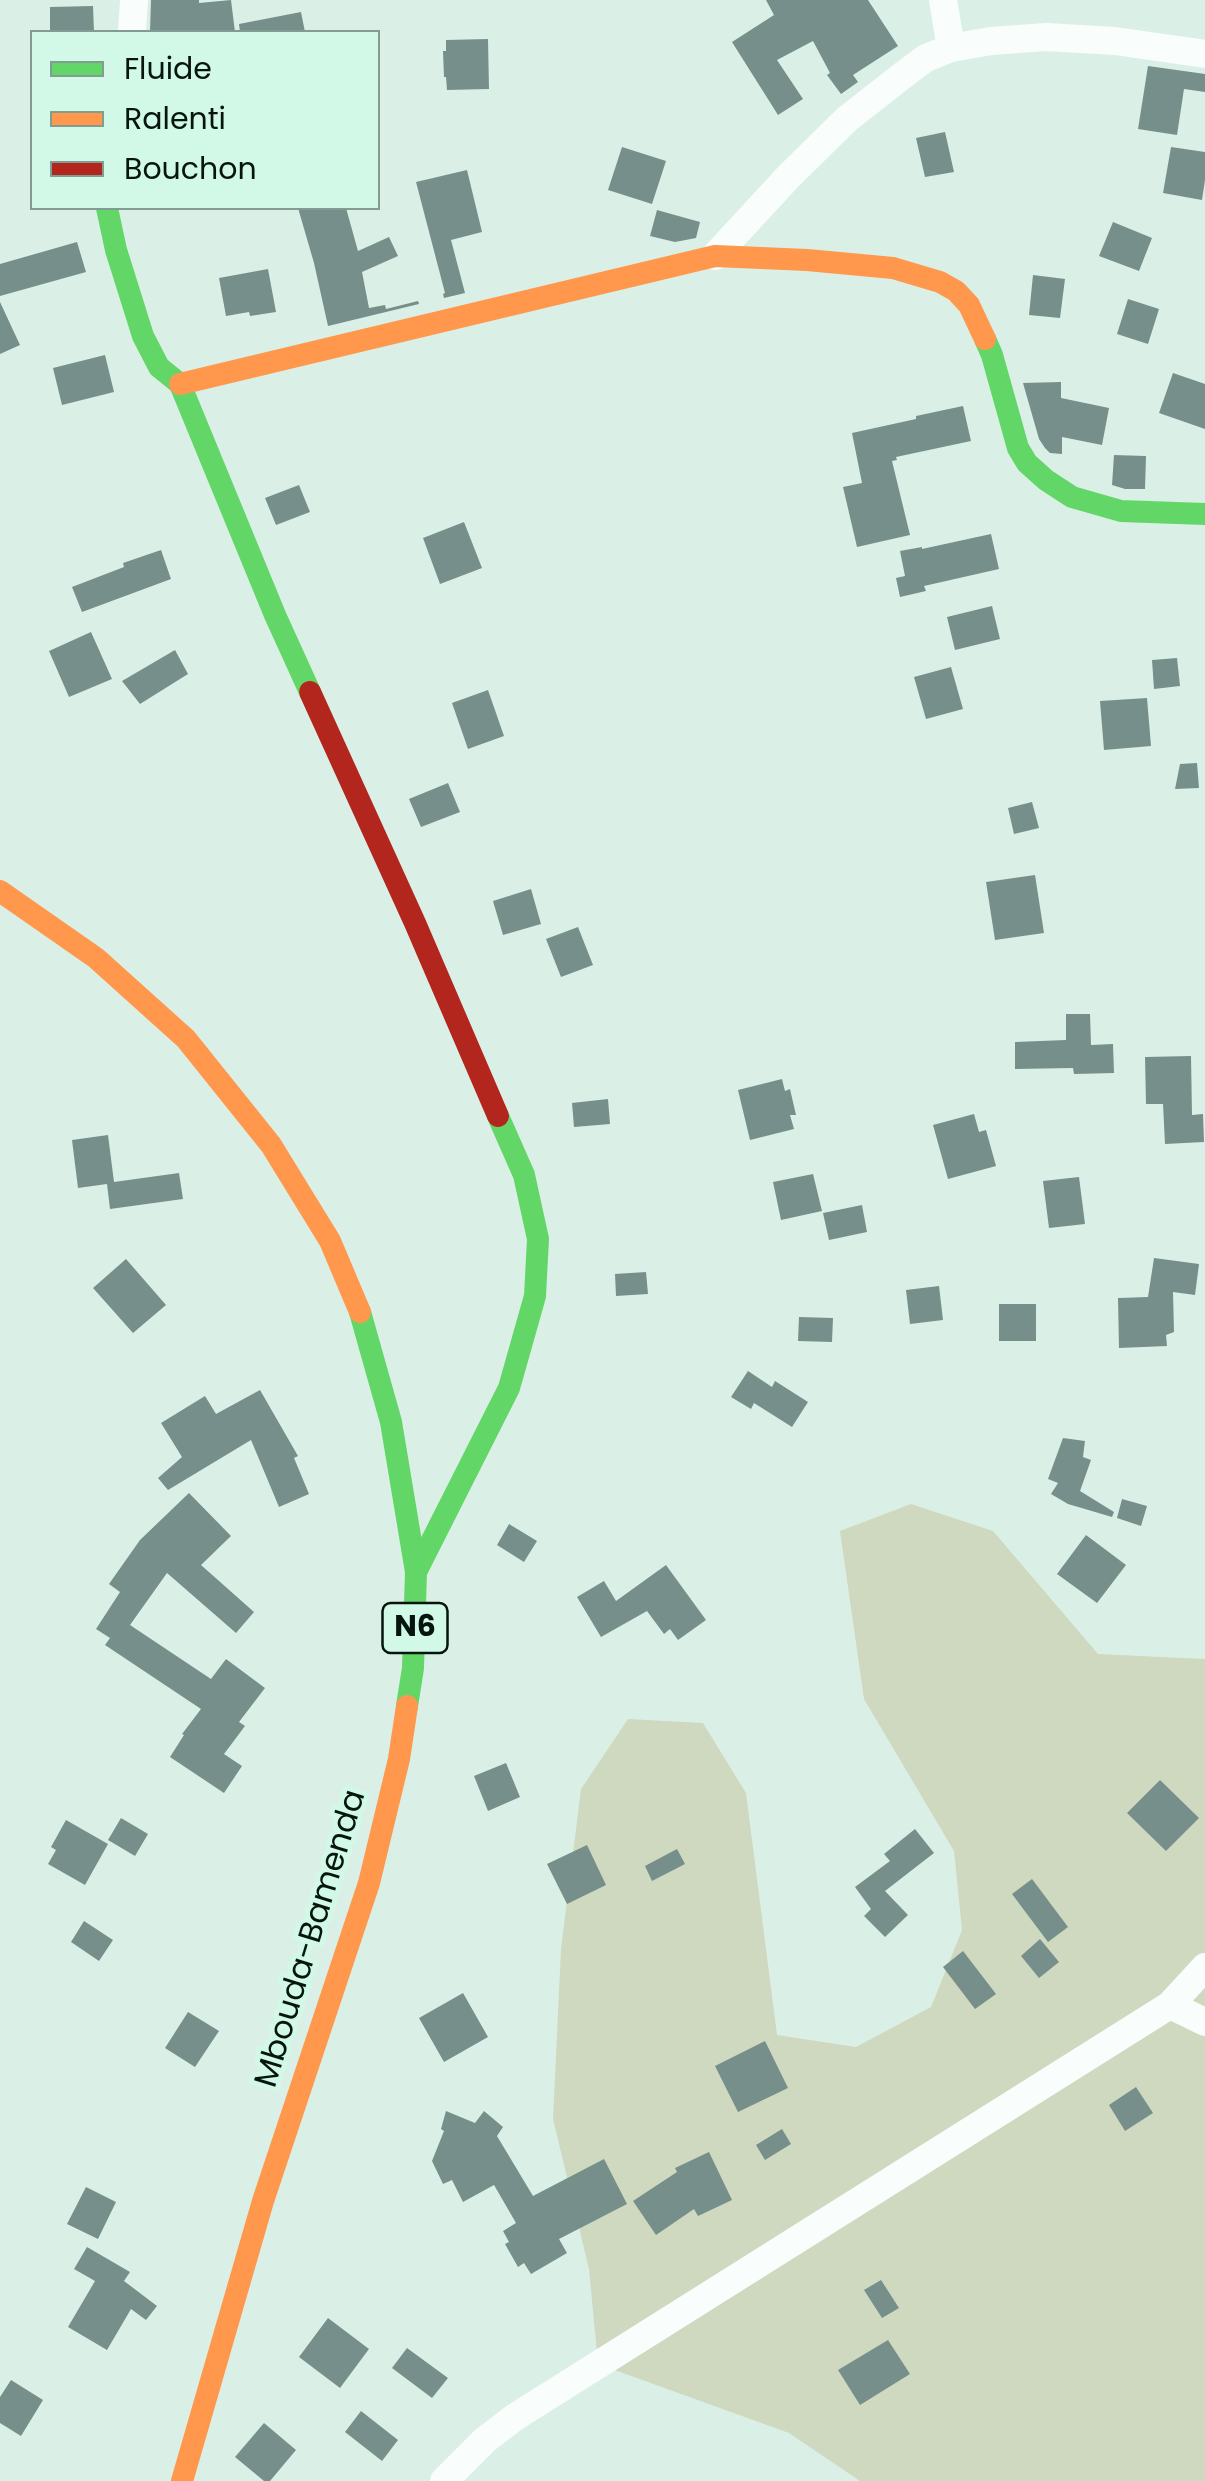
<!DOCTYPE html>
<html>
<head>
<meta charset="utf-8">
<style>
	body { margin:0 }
	#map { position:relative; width:1205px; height:2481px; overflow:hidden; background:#daf0e6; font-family:Poppins,sans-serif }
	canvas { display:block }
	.legend { position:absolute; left:30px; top:30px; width:350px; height:180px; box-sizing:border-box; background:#d2f8e7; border:2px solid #819d91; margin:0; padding:12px 18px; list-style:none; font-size:30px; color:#07150f }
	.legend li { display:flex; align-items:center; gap:20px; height:50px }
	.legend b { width:50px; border:2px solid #819d91 }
</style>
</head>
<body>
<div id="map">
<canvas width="1205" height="2481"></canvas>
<ul class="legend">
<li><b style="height:12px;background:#63d668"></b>Fluide</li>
<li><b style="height:12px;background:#ff974d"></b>Ralenti</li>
<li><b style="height:12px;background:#b3261e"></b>Bouchon</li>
</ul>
</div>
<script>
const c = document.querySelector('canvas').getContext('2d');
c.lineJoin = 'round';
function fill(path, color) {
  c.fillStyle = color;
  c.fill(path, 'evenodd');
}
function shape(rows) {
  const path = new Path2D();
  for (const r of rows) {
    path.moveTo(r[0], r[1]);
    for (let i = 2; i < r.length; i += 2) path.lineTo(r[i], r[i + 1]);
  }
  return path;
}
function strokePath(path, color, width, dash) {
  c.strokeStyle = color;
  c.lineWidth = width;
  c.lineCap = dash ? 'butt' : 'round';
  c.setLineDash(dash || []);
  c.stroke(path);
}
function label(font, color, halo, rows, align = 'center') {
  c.font = font + ' Poppins,sans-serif';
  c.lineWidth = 10;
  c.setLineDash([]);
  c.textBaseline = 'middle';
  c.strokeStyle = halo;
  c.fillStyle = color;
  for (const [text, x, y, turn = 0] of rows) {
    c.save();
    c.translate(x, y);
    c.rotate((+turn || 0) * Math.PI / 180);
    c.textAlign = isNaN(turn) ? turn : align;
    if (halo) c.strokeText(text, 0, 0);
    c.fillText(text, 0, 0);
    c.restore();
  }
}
const green = shape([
	[911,1504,993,1531,1098,1654,1205,1659,1205,2481,860,2481,789,2433,598,2364,589,2269,553,2119,561,1949,581,1789,628,1719,703,1723,746,1793,777,2035,856,2047,931,2007,962,1930,954,1851,864,1699,840,1531]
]);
const building = shape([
	[151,0,199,0,199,3,231,0,235,32,150,32],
	[766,0,868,0,898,46,853,75,858,82,841,94,827,75,830,73,813,41,777,60,803,99,778,115,732,42,774,15],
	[93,6,94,32,50,32,50,7],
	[301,12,305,32,240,32,239,24],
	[488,39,489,89,447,90,446,77,444,77,443,51,446,51,446,40],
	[1148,66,1205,74,1205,92,1184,89,1177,135,1138,129],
	[945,132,954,172,925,177,916,138],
	[622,147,666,161,652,204,608,190],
	[1171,147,1205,152,1205,180,1202,200,1163,193],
	[467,170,482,232,451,240,465,293,444,298,443,294,445,293,416,182],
	[298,208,346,208,358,251,389,237,398,256,362,272,369,308,385,305,386,309,418,301,419,304,328,326,314,263],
	[657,210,700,222,696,238,675,242,650,236],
	[1113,222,1152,238,1139,271,1099,256],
	[77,242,86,272,0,296,0,264],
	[268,269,276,312,250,316,249,312,226,316,219,278],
	[1033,275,1065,279,1060,318,1029,315],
	[1128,299,1159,309,1148,344,1117,334],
	[0,302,20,345,0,354],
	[105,355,114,392,62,405,53,368],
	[1173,373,1205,384,1205,429,1159,413],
	[1061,382,1061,398,1109,408,1102,445,1062,437,1062,454,1050,453,1045,448,1039,439,1023,383],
	[963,406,971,441,896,457,897,460,892,461,910,535,857,547,843,487,862,483,852,433,916,419,916,416],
	[1114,455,1146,456,1145,489,1125,489,1112,485],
	[299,485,310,512,276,525,265,498],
	[464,522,482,568,440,584,423,538],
	[991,534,999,569,924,586,926,591,900,597,896,578,905,576,900,551,922,547,922,549],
	[161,550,171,579,82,612,72,587,124,567,123,563],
	[992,606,1000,639,955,650,947,617],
	[91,632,112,679,69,697,49,651],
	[175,650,188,674,140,704,122,681],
	[1177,658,1180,686,1154,689,1152,660],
	[951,667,963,709,926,719,914,677],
	[488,690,504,736,468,749,452,703],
	[1147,698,1151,746,1104,750,1100,701],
	[1197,763,1199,788,1175,789,1180,764],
	[448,783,460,812,421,827,409,799],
	[1032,802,1039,828,1014,834,1008,808],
	[1035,875,1044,933,995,940,986,882],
	[531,889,541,924,503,935,493,901],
	[578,927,593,965,561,977,546,939],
	[1066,1014,1090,1014,1091,1045,1113,1044,1114,1073,1074,1074,1073,1068,1015,1069,1015,1042,1066,1040],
	[1191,1056,1192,1115,1203,1114,1204,1142,1165,1144,1163,1104,1146,1104,1145,1057],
	[782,1079,785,1091,790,1089,796,1115,790,1115,794,1129,750,1140,738,1090],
	[608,1099,610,1124,574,1127,572,1103],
	[974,1114,979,1132,986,1130,996,1166,948,1179,933,1125],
	[108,1135,114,1182,179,1173,183,1199,110,1209,107,1184,78,1188,72,1140],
	[813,1174,822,1211,781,1220,773,1182],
	[1079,1177,1085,1224,1049,1228,1043,1181],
	[862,1205,867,1232,829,1240,823,1213],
	[1154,1258,1199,1264,1195,1295,1173,1292,1174,1332,1166,1335,1167,1346,1119,1348,1118,1298,1148,1297],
	[126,1259,166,1305,133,1333,93,1288],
	[646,1272,648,1294,616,1296,615,1274],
	[939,1286,943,1320,910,1324,906,1290],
	[999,1304,1036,1304,1036,1341,999,1341],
	[799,1317,833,1318,832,1342,798,1341],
	[748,1371,772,1387,775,1381,808,1402,792,1427,754,1403,751,1409,731,1397],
	[260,1390,298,1456,294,1458,309,1494,279,1507,251,1440,168,1490,158,1478,182,1457,161,1423,205,1396,216,1414],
	[1063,1438,1085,1441,1083,1457,1091,1460,1080,1491,1114,1512,1112,1517,1068,1504,1051,1494,1058,1483,1048,1479],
	[189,1493,231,1536,201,1565,254,1612,236,1633,167,1573,130,1625,211,1679,226,1659,265,1688,239,1722,245,1726,224,1754,242,1766,224,1793,170,1757,184,1735,182,1734,201,1709,105,1645,110,1638,96,1629,120,1592,109,1584,140,1540],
	[1122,1499,1147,1506,1141,1526,1117,1518],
	[509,1524,537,1541,524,1562,497,1545],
	[1086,1535,1126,1565,1097,1603,1057,1574],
	[666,1565,706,1620,678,1640,670,1629,664,1634,647,1611,601,1637,577,1597,604,1581,616,1601],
	[506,1763,520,1797,488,1811,474,1776],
	[1160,1780,1199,1818,1166,1851,1127,1813],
	[121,1818,148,1834,135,1856,108,1840],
	[66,1820,108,1844,85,1885,48,1864,56,1850,51,1847],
	[915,1829,934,1853,885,1891,908,1915,885,1937,864,1916,871,1909,855,1887,890,1861,884,1854],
	[587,1845,606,1885,567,1904,547,1864],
	[677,1849,685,1864,652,1881,645,1866],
	[1032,1879,1068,1927,1048,1942,1012,1894],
	[84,1921,113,1940,99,1961,71,1942],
	[1040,1939,1059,1962,1039,1978,1021,1956],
	[963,1951,996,1994,975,2009,943,1967],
	[463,1993,488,2037,444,2062,419,2018],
	[188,2012,219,2031,195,2067,165,2048],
	[765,2041,788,2088,738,2112,715,2066],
	[1136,2087,1153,2113,1125,2131,1109,2105],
	[446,2111,475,2123,484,2111,503,2127,497,2136,533,2196,604,2159,627,2204,559,2239,567,2253,531,2274,524,2263,518,2267,505,2244,509,2242,503,2231,516,2223,494,2185,463,2202,452,2180,443,2184,432,2161,444,2131,441,2129],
	[782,2129,791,2144,765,2160,756,2145],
	[709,2152,732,2200,698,2216,694,2209,656,2235,633,2201,677,2172,675,2168],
	[86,2187,116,2202,98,2239,67,2224],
	[87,2247,130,2272,124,2281,157,2306,146,2320,131,2309,107,2350,68,2327,95,2281,74,2269],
	[881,2280,899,2308,882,2318,864,2290],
	[328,2318,369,2349,340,2388,299,2357],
	[888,2340,910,2374,860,2405,838,2370],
	[407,2348,448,2378,432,2398,392,2368],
	[11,2380,43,2400,21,2436,0,2423,0,2397],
	[361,2411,398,2440,382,2461,345,2432],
	[264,2423,296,2450,270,2481,264,2481,235,2457]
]);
const street = shape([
	[943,0,951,48],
	[132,32,134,0],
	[715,256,789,176,847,119,907,72,926,58,951,48,991,41,1046,37,1115,41,1205,54],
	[1170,2005,1205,2022],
	[444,2481,485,2440,515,2417,1170,2005,1205,1967]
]);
const fast = shape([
	[107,208,116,250,143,336,159,367,180,384,275,615,310,692],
	[985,339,992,355,1018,448,1027,463,1046,480,1072,497,1121,511,1205,514],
	[360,1312,391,1422,416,1572,413,1668,407,1706],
	[416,1572,509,1388,535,1296,538,1239,524,1175,498,1116]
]);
const slow = shape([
	[180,384,715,256,807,260,893,268,940,282,956,291,969,305,985,339],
	[0,891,96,958,186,1039,271,1145,330,1241,360,1312],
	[182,2481,263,2201,369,1883,399,1759,407,1706]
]);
const jam = shape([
	[310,692,415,923,498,1116]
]);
const shields = [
	[415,1628,65]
];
const shieldNames = [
	["N6",415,1628]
];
const streetNames = [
	["Mbouda-Bamenda",312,1939,-73]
];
fill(green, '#ced9c0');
fill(building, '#768f8a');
strokePath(street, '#f9fdfb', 28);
strokePath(fast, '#63d668', 22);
strokePath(slow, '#ff974d', 22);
strokePath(jam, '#b3261e', 22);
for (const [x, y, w] of shields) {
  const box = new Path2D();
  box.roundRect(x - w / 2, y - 25, w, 50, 8);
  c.fillStyle = '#d2f8e7';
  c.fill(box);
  strokePath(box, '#07150f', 2.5);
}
label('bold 30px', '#07150f', null, shieldNames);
label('32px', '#07150f', '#d2f8e7', streetNames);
</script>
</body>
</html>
